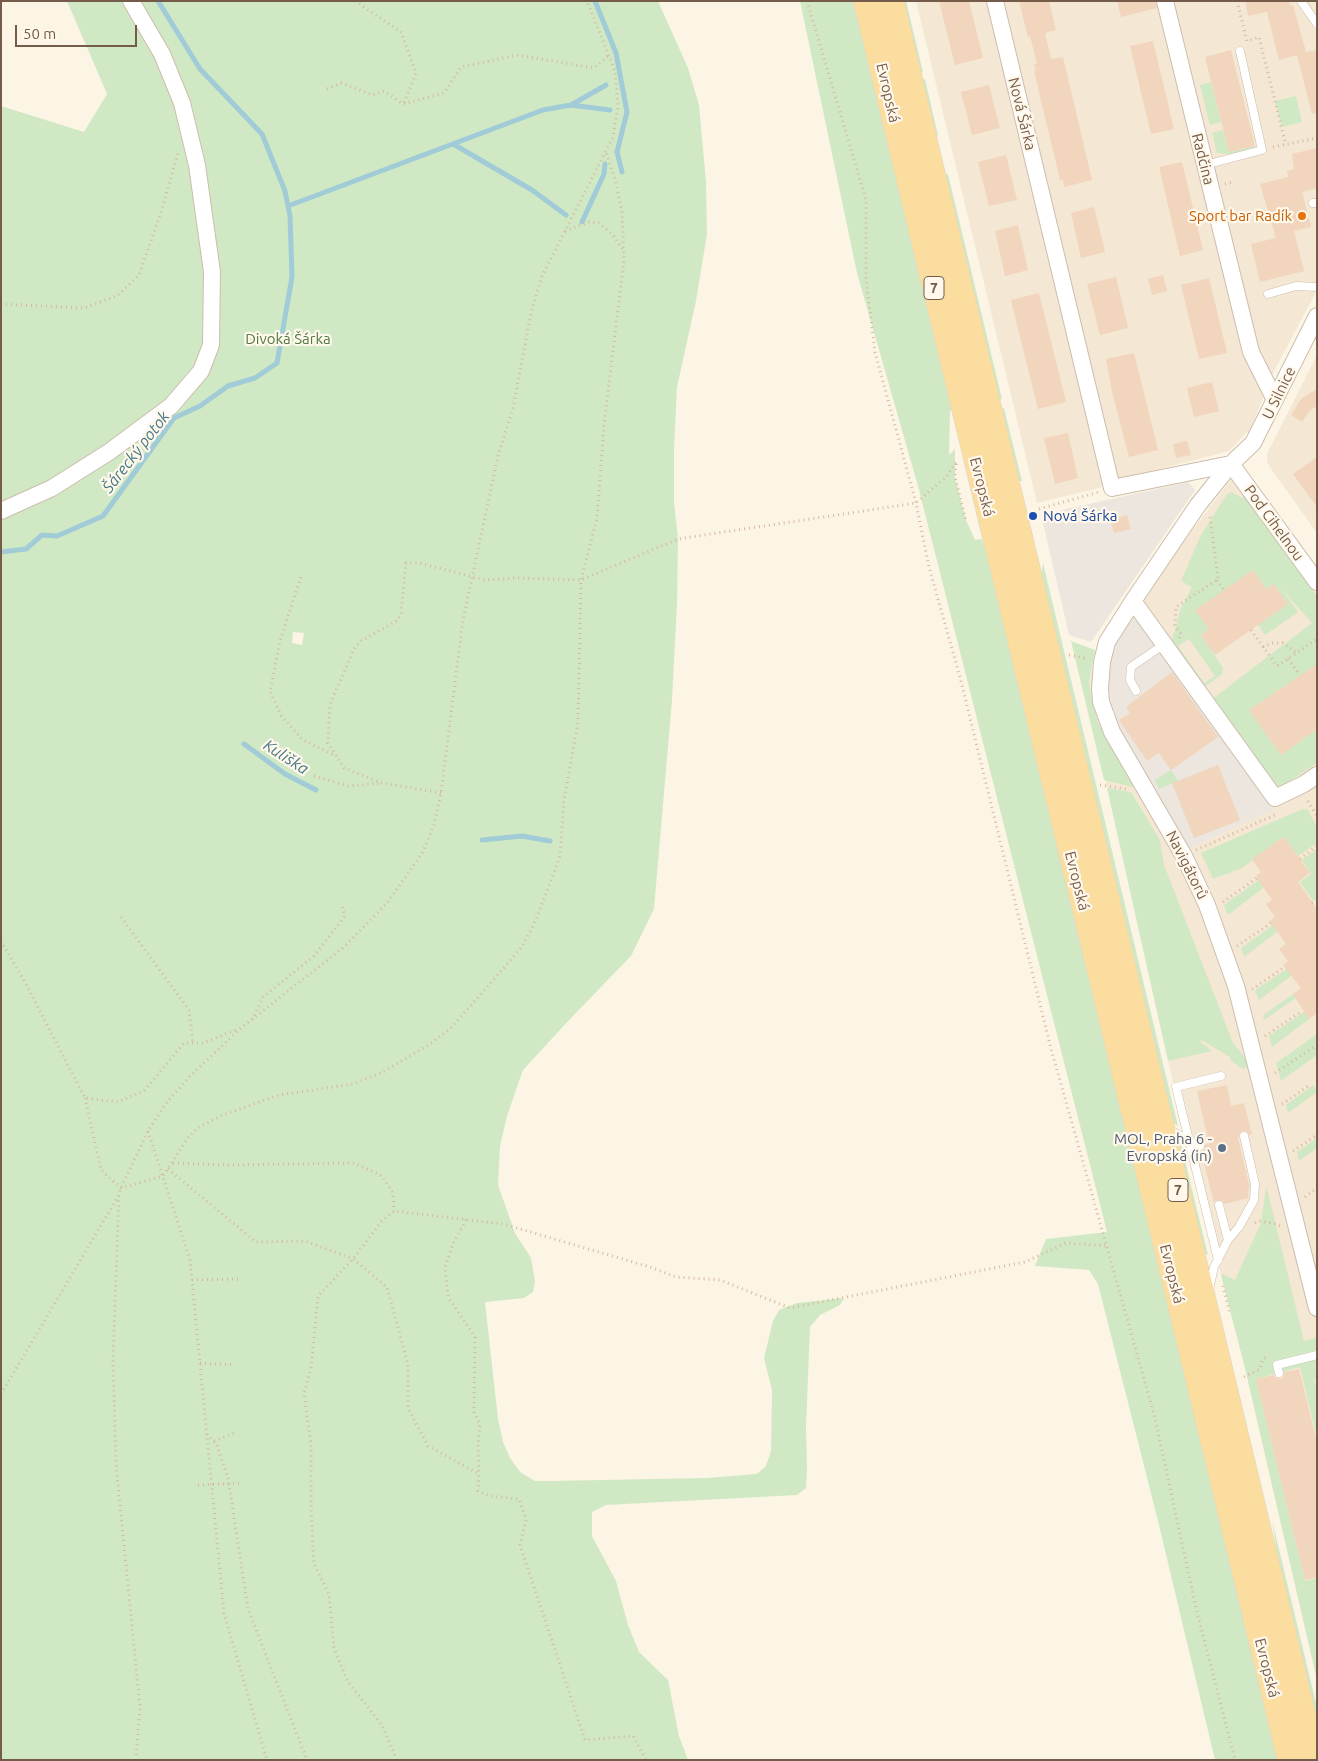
<!DOCTYPE html>
<html>
<head>
<meta charset="utf-8">
<style>
	body { margin:0 }
	#map { position:relative; width:1318px; height:1761px; overflow:hidden; background:#fcf5e5; font-family:Ubuntu,sans-serif }
	canvas { display:block }
	.frame { position:absolute; inset:0; border:2px solid #755c4a; pointer-events:none }
	.scale { position:absolute; left:15px; top:25px; width:122px; height:22px; box-sizing:border-box; border:2px solid #755c4a; border-top:0; padding-left:6px; font-size:15px; line-height:18px; white-space:nowrap; color:#755c4a; -webkit-text-stroke:4px #fff8eb; paint-order:stroke }
</style>
</head>
<body>
<div id="map">
<canvas width="1318" height="1761"></canvas>
<div class="frame"></div>
<div class="scale">50 m</div>
</div>
<script>
const c = document.querySelector('canvas').getContext('2d');
c.lineJoin = 'round';
function fill(path, color) {
  c.fillStyle = color;
  c.fill(path, 'evenodd');
}
function shape(rows) {
  const path = new Path2D();
  for (const r of rows) {
    path.moveTo(r[0], r[1]);
    for (let i = 2; i < r.length; i += 2) path.lineTo(r[i], r[i + 1]);
  }
  return path;
}
function strokePath(path, color, width, dash) {
  c.strokeStyle = color;
  c.lineWidth = width;
  c.lineCap = dash ? 'butt' : 'round';
  c.setLineDash(dash || []);
  c.stroke(path);
}
function label(font, color, halo, rows, align = 'center') {
  c.font = font + ' Ubuntu,sans-serif';
  c.lineWidth = 4.5;
  c.setLineDash([]);
  c.textBaseline = 'middle';
  c.strokeStyle = halo;
  c.fillStyle = color;
  for (const [text, x, y, turn = 0] of rows) {
    c.save();
    c.translate(x, y);
    c.rotate((+turn || 0) * Math.PI / 180);
    c.textAlign = isNaN(turn) ? turn : align;
    if (halo) c.strokeText(text, 0, 0);
    c.fillText(text, 0, 0);
    c.restore();
  }
}
const residential = shape([
	[916,1,1317,1,1317,290,1272,375,1251,428,1229,451,1121,479,1099,488,1037,503],
	[1317,355,1317,533,1272,470,1267,462,1267,454],
	[1233,477,1317,595,1317,1680,1245,1368,1184,1131,1104,774,1089,682,1092,669,1141,597]
]);
const industrial = shape([
	[1188,482,1195,490,1091,642,1069,635,1042,519,1044,514],
	[1133,613,1229,742,1274,809,1190,848,1116,721,1111,698,1110,672,1115,646]
]);
const green = shape([
	[67,1,658,1,688,68,699,105,706,182,707,234,696,301,677,387,674,449,674,502,678,539,677,604,672,700,654,909,631,956,571,1018,523,1070,507,1116,500,1146,498,1185,515,1233,531,1258,535,1281,533,1292,524,1298,485,1302,498,1419,503,1442,510,1458,520,1472,535,1481,550,1481,706,1478,757,1474,766,1466,771,1451,772,1390,764,1358,773,1321,779,1310,797,1303,844,1298,840,1305,820,1315,810,1327,806,1427,807,1468,806,1488,797,1495,606,1505,592,1512,592,1536,616,1581,628,1625,639,1652,668,1680,679,1736,688,1760,1,1760,1,519,11,516,39,502,34,487,16,499,1,504,1,106,84,132,107,94],
	[293,632,304,633,302,645,292,643],
	[800,1,856,1,953,410,950,411,949,455,955,449,955,478,966,520,975,540,981,539,989,554,1279,1760,1215,1760,1158,1521,1098,1284,1089,1270,1035,1266,1046,1239,1107,1232,918,486,857,273],
	[902,1,906,1,923,72,919,73],
	[925,79,938,135,935,136,922,80],
	[1211,82,1221,122,1210,125,1200,85],
	[1296,96,1302,122,1282,127,1275,101],
	[1223,130,1229,152,1255,146,1256,148,1230,154,1217,153,1212,133],
	[944,174,948,174,1002,399,998,400],
	[1004,408,1022,481,1018,481,1000,409],
	[1232,492,1242,498,1244,495,1317,596,1317,664,1250,711,1281,755,1317,729,1317,763,1279,788,1271,785,1211,700,1312,623,1281,588,1298,612,1265,635,1258,625,1288,604,1274,584,1266,589,1196,610,1209,629,1201,635,1223,668,1222,674,1203,688,1171,643,1181,608,1192,587,1181,581,1200,537,1227,494],
	[1189,639,1215,676,1204,683,1178,646],
	[1043,563,1178,1126,1172,1122,1041,577],
	[1071,641,1095,650,1089,682,1092,700,1098,723,1136,788,1104,780],
	[1171,770,1178,781,1159,789,1154,780],
	[1107,788,1131,792,1160,840,1164,865,1233,1043,1251,1065,1243,1069,1230,1060,1231,1058,1202,1040,1200,1042,1212,1051,1168,1061],
	[1303,809,1308,810,1317,827,1317,843,1298,856,1284,837,1242,868,1213,879,1201,853],
	[1317,849,1317,898,1313,901,1300,882,1311,874,1302,860],
	[1263,877,1268,884,1228,915,1224,905],
	[1277,922,1281,929,1244,957,1241,948],
	[1290,967,1295,973,1259,1000,1255,990],
	[1293,994,1296,998,1264,1020,1263,1015],
	[1304,1012,1309,1019,1272,1047,1269,1036],
	[1317,1034,1317,1055,1281,1081,1276,1063],
	[1313,1085,1317,1092,1288,1113,1286,1105],
	[1317,1138,1317,1148,1299,1161,1297,1152],
	[1179,1143,1181,1144,1208,1255,1204,1253,1177,1144],
	[1266,1188,1267,1189,1304,1341,1316,1338,1317,1340,1317,1378,1314,1380,1317,1391,1317,1438,1300,1367,1256,1379,1305,1581,1317,1578,1317,1680,1245,1368,1221,1275,1223,1274,1235,1280,1261,1223],
	[1272,1520,1317,1707,1317,1724,1278,1560]
]);
const stream = shape([
	[595,1,616,53,627,112,617,152,622,172],
	[571,105,610,110],
	[453,144,532,190,566,215],
	[288,206,543,110,571,105,606,85],
	[582,222,604,174,605,164],
	[1,552,26,549,42,535,57,536,103,516,174,418,200,406,228,386,255,378,277,363,292,277,290,216,285,191,262,134,200,69,158,1],
	[244,744,285,774,316,790],
	[482,840,522,836,550,841]
]);
const building = shape([
	[939,1,969,1,983,58,955,65],
	[1019,1,1049,1,1056,30,1045,33,1051,59,1063,57,1092,180,1064,187,1063,180,1060,180,1034,71,1036,71,1034,64,1037,63,1030,36,1028,37],
	[1117,1,1155,1,1157,8,1121,17],
	[1245,1,1289,1,1290,6,1293,5,1306,52,1302,53,1317,50,1317,113,1312,114,1297,55,1279,60,1267,12,1248,16],
	[1153,41,1174,129,1151,134,1130,46],
	[1231,50,1255,146,1229,152,1205,57],
	[989,85,1000,128,972,135,961,92],
	[1317,148,1317,188,1302,192,1311,227,1294,231,1304,271,1260,282,1251,244,1276,238,1260,184,1288,177,1287,171,1294,169,1292,154],
	[1006,155,1017,200,989,206,978,162],
	[1182,162,1203,250,1180,256,1159,167],
	[1094,207,1105,252,1081,258,1071,213],
	[1018,225,1028,270,1005,276,995,231],
	[1163,275,1167,291,1152,295,1148,279],
	[1116,277,1128,328,1100,335,1087,284],
	[1209,278,1227,353,1199,359,1181,285],
	[1039,293,1066,402,1038,409,1011,300],
	[1134,353,1158,450,1129,457,1112,392,1106,359],
	[1212,382,1219,411,1194,417,1187,388],
	[1317,389,1317,406,1310,410,1302,422,1291,415,1301,399],
	[1068,433,1078,478,1055,484,1044,438],
	[1187,441,1191,455,1176,458,1173,444],
	[1317,457,1317,507,1293,474],
	[1127,515,1131,529,1114,533,1110,520],
	[1253,570,1266,589,1274,584,1288,604,1215,655,1201,635,1209,629,1195,610],
	[1317,664,1317,729,1281,755,1249,710],
	[1172,672,1218,737,1171,770,1159,753,1147,761,1119,720,1130,713,1126,707],
	[1218,765,1240,820,1194,838,1172,783],
	[1284,837,1310,873,1298,882,1317,909,1317,1013,1309,1019,1293,994,1301,988,1283,965,1288,961,1279,949,1286,944,1270,921,1275,917,1266,904,1272,900,1256,876,1261,872,1252,859],
	[1227,1085,1231,1106,1244,1103,1252,1134,1249,1135,1246,1131,1242,1131,1239,1134,1238,1138,1249,1184,1248,1198,1225,1204,1220,1200,1215,1201,1214,1203,1201,1151,1205,1149,1205,1145,1209,1144,1197,1091],
	[1299,1369,1317,1442,1317,1577,1305,1580,1256,1379,1274,1375,1275,1377,1280,1379,1283,1377,1284,1372]
]);
const path = shape([
	[355,1,401,32,416,73,404,103],
	[807,1,866,200,866,279,875,352,916,503,929,567,961,681,1050,1045,1155,1418,1196,1608,1235,1760],
	[1237,1,1247,41,1259,37,1286,145],
	[327,89,341,83,372,95,384,91,403,104,444,93,461,67,517,55,594,68,609,55],
	[1273,147,1317,138],
	[1225,184,1233,182],
	[565,231,589,222,599,223,613,235,624,251],
	[1,304,84,308,117,296,139,275,161,212,178,153],
	[956,464,955,477,966,520],
	[1039,509,1099,492],
	[301,577,280,641,270,692,282,717,303,740,336,756],
	[1217,580,1224,590],
	[1251,630,1277,666,1317,639],
	[1179,638,1181,634,1175,625,1176,607,1218,579,1210,516],
	[1263,647,1272,643,1283,643,1297,653],
	[1069,655,1088,659],
	[1288,659,1300,675],
	[314,776,348,786,382,783],
	[1100,785,1126,789],
	[441,793,382,783,344,768,328,743,330,704,355,647,361,641,398,620,401,613,406,563,419,563,485,580,518,578,581,580,678,539,916,503,947,476,956,462],
	[1308,801,1317,816],
	[1196,850,1277,814],
	[1300,859,1317,846],
	[1223,902,1257,878],
	[1312,903,1317,900],
	[121,917,189,1010,193,1043],
	[1,941,25,982,85,1098,118,1102,144,1091,184,1043,203,1043,238,1029],
	[1237,946,1271,923],
	[1252,989,1285,967],
	[252,1020,263,997,314,956,345,916,342,905],
	[1265,1036,1299,1013],
	[1275,1073,1317,1045],
	[85,1098,101,1170,121,1188,163,1176,187,1139,197,1128,223,1115,279,1095,353,1084,383,1072,430,1044,452,1027,522,947,536,920,560,856,564,800,578,722,581,580,597,518,604,425,624,260,622,212,615,179,606,152],
	[1282,1104,1308,1086],
	[148,1131,190,1260,224,1613,267,1760],
	[1293,1151,1317,1135],
	[173,1163,228,1165,354,1163,382,1176,393,1193,394,1211],
	[168,1169,256,1242,305,1241,353,1259,387,1287,408,1365,408,1408,428,1446,479,1474,478,1491,489,1496,519,1499,526,1519,520,1545,585,1740,633,1736,646,1760],
	[1305,1197,1317,1188],
	[466,1220,453,1244,445,1267,448,1297,475,1337,474,1412,480,1424,478,1445,479,1473],
	[1255,1223,1259,1221,1276,1224,1280,1226],
	[192,1280,238,1279],
	[1223,1286,1230,1314],
	[200,1363,234,1365],
	[1244,1377,1260,1369,1263,1359,1268,1357],
	[1,1394,119,1195],
	[207,1434,217,1445,228,1478,248,1609,307,1760],
	[214,1441,235,1433],
	[198,1485,242,1483],
	[136,1760,140,1706,116,1465,113,1359,119,1194,121,1188,148,1131,167,1102,190,1076,241,1028,344,947,387,903,423,852,434,825,441,793,463,620,498,456,513,408,531,313,542,276,613,137,618,106,615,71,587,1],
	[397,1760,382,1725,348,1682,334,1648,329,1594,314,1564,311,1509,311,1444,304,1394,311,1368,318,1296,353,1259,382,1221,394,1211,503,1224,650,1267,676,1277,720,1280,790,1308,1025,1262,1066,1243,1108,1246]
]);
const lane = shape([
	[1301,1,1317,24],
	[1205,165,1262,150,1240,51],
	[1313,203,1317,203],
	[1268,294,1296,286,1317,287],
	[1136,691,1130,680,1131,667,1163,645],
	[1168,1129,1200,1146],
	[1228,1240,1239,1227,1254,1200,1255,1184,1244,1136],
	[1218,1260,1176,1087,1221,1076],
	[1209,1290,1214,1267,1228,1240,1219,1205],
	[1279,1373,1277,1365,1317,1355]
]);
const street = shape([
	[995,1,1112,488,1231,464],
	[1165,1,1251,352,1275,400],
	[1317,316,1253,443,1231,464,1198,505,1133,601,1107,642,1102,662,1100,689,1101,702,1112,732,1184,856,1207,905,1236,986,1317,1308],
	[1231,464,1317,582],
	[1,511,52,488,109,452,171,406,201,371,211,345,212,272,197,165,182,103,162,54,131,1],
	[1133,601,1275,798,1304,784,1317,775]
]);
const primary = shape([
	[866,1,1290,1760],
	[891,1,1314,1760]
]);
const markers = [
	[1302,216,5,"#e8710a"],
	[1033,516,5,"#1a4fb4"],
	[1222,1148,5,"#5c6f8a"]
];
const shields = [
	[934,288,20],
	[1178,1190,20]
];
const shieldNames = [
	["7",934,288],
	["7",1178,1190]
];
const streetNames = [
	["Evropská",888,93,77],
	["Nová Šárka",1022,114,76],
	["Radčina",1203,159,76],
	["U Silnice",1279,393,-64],
	["Evropská",982,487,76],
	["Pod Cihelnou",1274,523,54],
	["Navigátorů",1187,865,63],
	["Evropská",1077,881,76],
	["Evropská",1172,1274,76],
	["Evropská",1267,1668,76]
];
const foodNames = [
	["Sport bar Radík",1292,216]
];
const parkNames = [
	["Divoká Šárka",288,339]
];
const transitNames = [
	["Nová Šárka",1043,516]
];
const serviceNames = [
	["MOL, Praha 6 -",1212,1139],
	["Evropská (in)",1212,1156]
];
const waterNames = [
	["Šárecký potok",136,452,-52],
	["Kuliška",286,757,33]
];
fill(residential, '#f4e7d4');
fill(industrial, '#ece6df');
fill(green, '#d0e9c4');
strokePath(stream, '#a0cbd7', 5);
fill(building, '#f1d5bd');
strokePath(lane, '#cdbdac', 9);
strokePath(street, '#cdbdac', 18);
strokePath(primary, '#dbd5d0', 26);
strokePath(path, '#d6b8a0', 3, [1, 4]);
strokePath(lane, '#fff', 8);
strokePath(street, '#fff', 16);
strokePath(primary, '#fadd9f', 25);
for (const [x, y, r, color] of markers) {
  const dot = new Path2D();
  dot.arc(x, y, r, 0, 2 * Math.PI);
  c.fillStyle = color;
  c.fill(dot);
  strokePath(dot, '#fff8eb', 2);
}
for (const [x, y, w] of shields) {
  const box = new Path2D();
  box.roundRect(x - w / 2, y - 11.5, w, 23, 4);
  c.fillStyle = '#fff8eb';
  c.fill(box);
  strokePath(box, '#755c4a', 1);
}
label('bold 14px', '#755c4a', null, shieldNames);
label('15px', '#755c4a', '#fff8eb', streetNames);
label('15px', '#c56008', '#fff8eb', foodNames, 'right');
label('15px', '#4f7a42', '#fff8eb', parkNames);
label('15px', '#164399', '#fff8eb', transitNames, 'left');
label('15px', '#4e5e75', '#fff8eb', serviceNames, 'right');
label('italic 16px', '#447888', '#fff8eb', waterNames);
</script>
</body>
</html>
